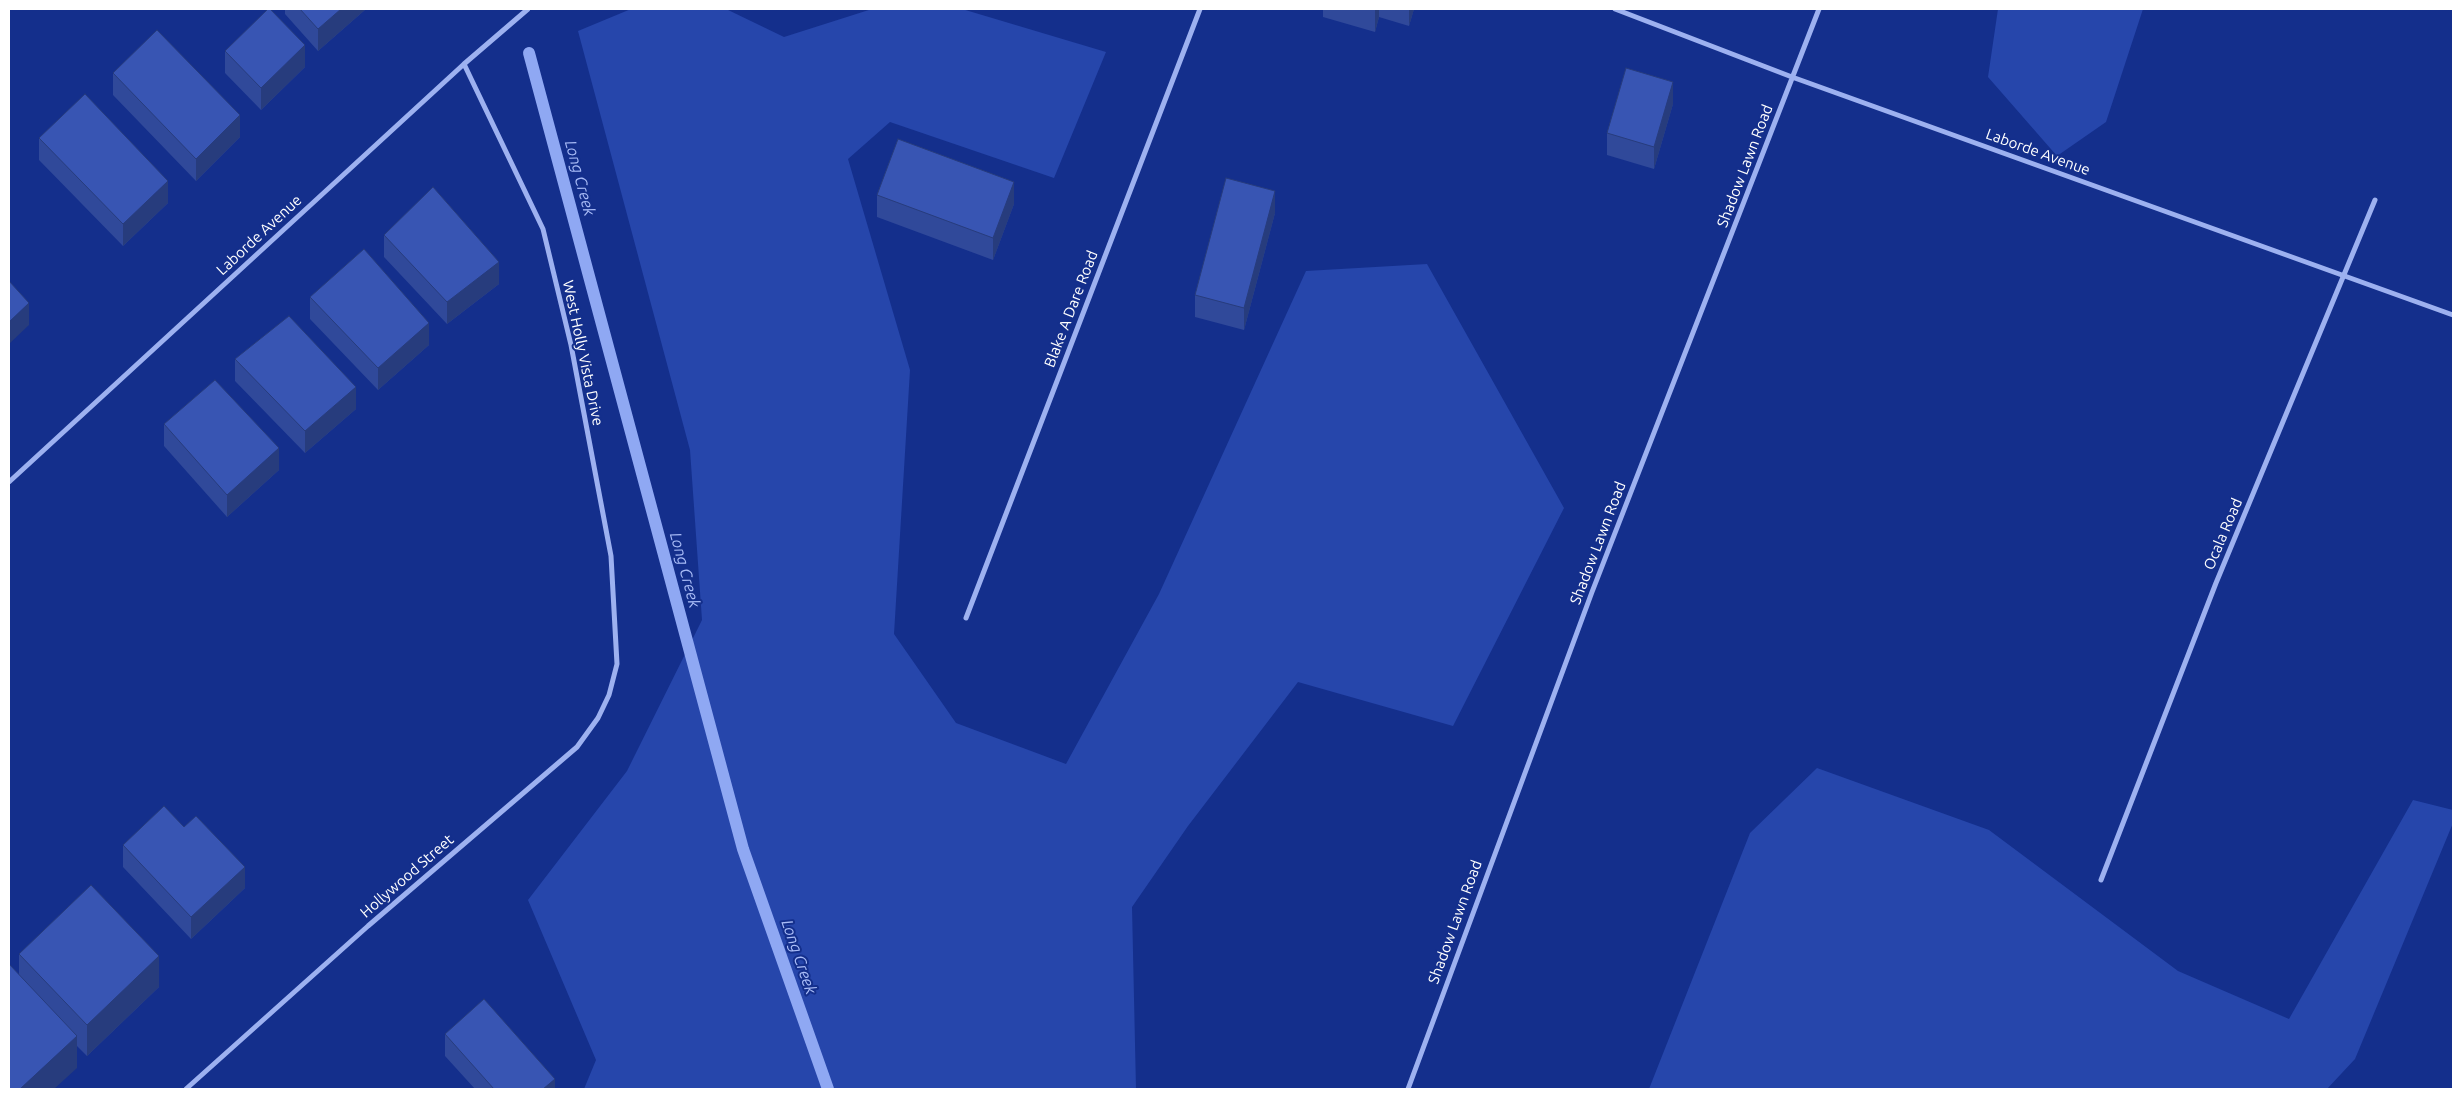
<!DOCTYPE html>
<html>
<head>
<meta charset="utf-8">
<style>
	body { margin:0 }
	#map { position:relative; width:2462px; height:1098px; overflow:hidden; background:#142f8c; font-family:Ubuntu,sans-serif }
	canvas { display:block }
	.frame { position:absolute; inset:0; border:10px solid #fff; pointer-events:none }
</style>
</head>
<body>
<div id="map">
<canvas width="2462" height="1098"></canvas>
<div class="frame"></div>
</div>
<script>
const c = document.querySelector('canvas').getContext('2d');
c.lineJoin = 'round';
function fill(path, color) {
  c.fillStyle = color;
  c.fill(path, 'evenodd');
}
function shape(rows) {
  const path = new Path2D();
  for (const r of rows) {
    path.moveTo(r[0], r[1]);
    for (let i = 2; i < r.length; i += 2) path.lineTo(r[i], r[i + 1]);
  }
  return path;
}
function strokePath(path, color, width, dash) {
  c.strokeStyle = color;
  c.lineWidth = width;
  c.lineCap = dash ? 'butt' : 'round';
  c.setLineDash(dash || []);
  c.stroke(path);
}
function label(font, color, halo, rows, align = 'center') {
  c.font = font + ' Ubuntu,sans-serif';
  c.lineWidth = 4;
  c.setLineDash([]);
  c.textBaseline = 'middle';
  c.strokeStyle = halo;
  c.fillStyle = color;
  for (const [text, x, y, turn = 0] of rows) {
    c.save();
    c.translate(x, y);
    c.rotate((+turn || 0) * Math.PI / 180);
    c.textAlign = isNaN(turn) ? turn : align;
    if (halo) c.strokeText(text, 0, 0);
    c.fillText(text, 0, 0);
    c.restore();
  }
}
const green = shape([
	[631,9,726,9,784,37,872,9,962,9,1106,52,1054,178,890,122,848,159,910,370,894,634,956,723,1066,764,1159,594,1306,271,1427,264,1564,508,1453,726,1298,682,1188,826,1132,907,1136,1089,584,1089,596,1060,528,900,627,771,702,620,690,450,578,31],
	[1998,9,2143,9,2106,122,2057,156,1988,77],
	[1817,768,1989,830,2178,971,2289,1019,2413,800,2453,810,2453,823,2355,1059,2327,1089,1649,1089,1750,833]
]);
const stream = shape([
	[529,53,743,849,828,1089]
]);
const street = shape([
	[1615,9,1792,77,2453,315],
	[9,482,464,64,528,9],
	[966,618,1200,9],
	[2101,880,2216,583,2375,200],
	[186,1089,368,926,577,747,598,718,609,695,617,664,611,556,571,345,543,229,464,64],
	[1408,1089,1592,592,1819,9]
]);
const wall = shape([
	[285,9,366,9,318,51,285,14],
	[1323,9,1414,9,1409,26,1379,17,1375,32,1323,17],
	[225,51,305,67,261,110,225,73],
	[113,73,240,137,196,181,113,95],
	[1673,104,1654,169,1607,155,1607,133],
	[39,138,168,203,123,246,39,160],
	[877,195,1014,204,993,260,877,217],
	[1275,213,1244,330,1195,317,1195,295],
	[384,235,499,284,447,324,384,257],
	[310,297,429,345,378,390,310,319],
	[235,359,356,409,305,453,235,381],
	[164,424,279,470,227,517,164,446],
	[184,827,245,888,191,939,123,867,123,845],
	[19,954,159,987,87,1056,77,1046,77,1068,19,975],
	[445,1034,555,1089,475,1089,445,1056]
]);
const shadedWall = shape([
	[341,9,366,9,318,51,318,29],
	[1375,9,1379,9,1379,17,1375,32],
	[1409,9,1414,9,1409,26],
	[305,45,305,67,261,110,261,88],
	[1673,82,1673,104,1654,169,1654,147],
	[240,115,240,137,196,181,196,159],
	[168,181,168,203,123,246,123,224],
	[1014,182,1014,204,993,260,993,238],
	[1275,191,1275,213,1244,330,1244,308],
	[499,262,499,284,447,324,447,302],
	[29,303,29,325,9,344,9,322],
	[429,323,429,345,378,390,378,368],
	[356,387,356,409,305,453,305,431],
	[279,448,279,470,227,517,227,495],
	[245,867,245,888,191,939,191,917],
	[159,956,159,987,87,1056,87,1025],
	[77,1036,77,1068,54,1089,20,1089],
	[555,1079,555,1089,543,1089]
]);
const building = shape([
	[268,9,270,9,305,45,261,88,225,51,268,9],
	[300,9,341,9,318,29,300,9],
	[157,30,240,115,196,159,113,73,157,30],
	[1626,68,1673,82,1654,147,1607,133,1626,68],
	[85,94,168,181,123,224,39,138,85,94],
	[898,139,1014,182,993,238,877,195,898,139],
	[1226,178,1275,191,1244,308,1195,295,1226,178],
	[433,187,499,262,447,302,384,235,433,187],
	[364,249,429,323,378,368,310,297,364,249],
	[9,281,29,303,9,322,9,281],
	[289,316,356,387,305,431,235,359,289,316],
	[215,380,279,448,227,495,164,424,215,380],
	[164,806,184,827,196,816,245,867,191,917,123,845,164,806],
	[91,885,159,956,87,1025,19,954,91,885],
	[9,964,77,1036,20,1089,9,1089,9,964],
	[484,999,555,1079,543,1089,494,1089,445,1034,484,999]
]);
const streetNames = [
	["Laborde Avenue",2038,152,20],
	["Shadow Lawn Road",1745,166,-69],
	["Laborde Avenue",259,235,-43],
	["Blake A Dare Road",1071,309,-69],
	["West Holly Vista Drive",583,353,78],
	["Ocala Road",2223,534,-67],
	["Shadow Lawn Road",1598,543,-69],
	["Hollywood Street",407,876,-41],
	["Shadow Lawn Road",1455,922,-70]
];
const waterNames = [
	["Long Creek",580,178,75],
	["Long Creek",685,570,75],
	["Long Creek",799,957,71]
];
fill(green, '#2646ab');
strokePath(stream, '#8fa8f3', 12);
strokePath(street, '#9db1f0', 5);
fill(wall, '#30499a');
fill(shadedWall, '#273c7d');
fill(building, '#3855b3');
strokePath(building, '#273c7d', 1);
label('15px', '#fff', '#142f8c', streetNames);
label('italic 16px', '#a9bcf7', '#142f8c', waterNames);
</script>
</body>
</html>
